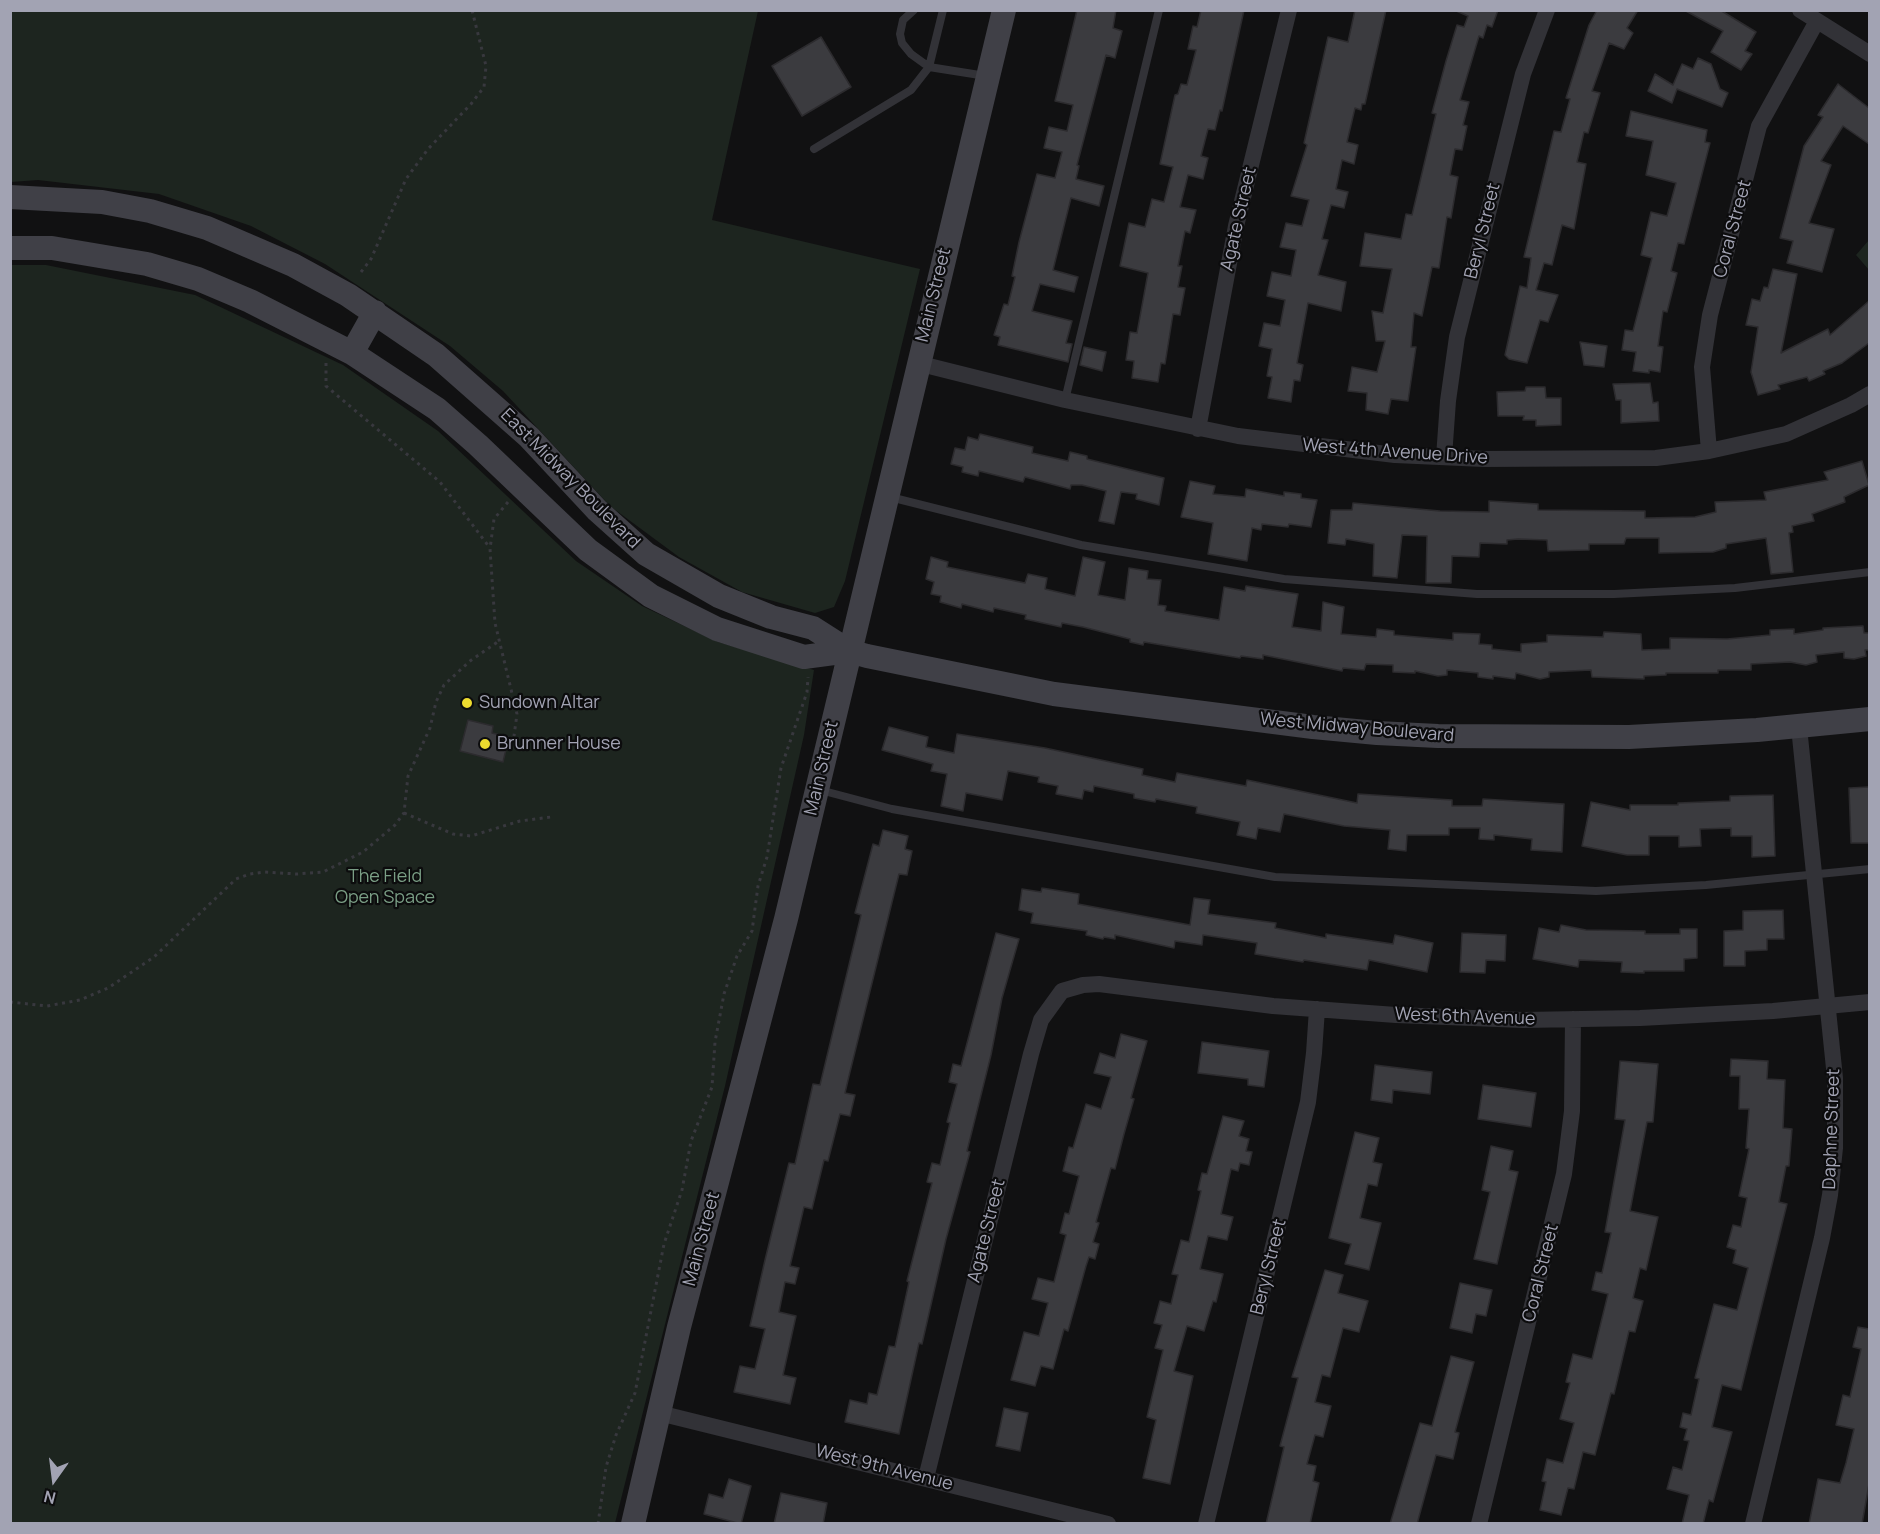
<!DOCTYPE html>
<html>
<head>
<meta charset="utf-8">
<style>
	body { margin:0 }
	#map { position:relative; width:1880px; height:1534px; overflow:hidden; background:#111112; font-family:Manrope,sans-serif }
	canvas { display:block }
	.frame { position:absolute; inset:0; border:12px solid #a2a3b3; pointer-events:none }
	.north { position:absolute; left:24px; top:1450px; width:60px; height:60px; -webkit-text-stroke:4px #0c0c0d; paint-order:stroke; rotate:194deg; font-size:16px; font-weight:700; line-height:24px; text-align:center; color:#a2a3b3 }
	.north::after { content:''; display:block; margin:auto; width:21px; height:27px; background:#a2a3b3; clip-path:polygon(50% 0,100% 100%,50% 72%,0 100%) }
</style>
</head>
<body>
<div id="map">
<canvas width="1880" height="1534"></canvas>
<div class="frame"></div>
<div class="north">N</div>
</div>
<script>
const c = document.querySelector('canvas').getContext('2d');
c.lineJoin = 'round';
function fill(path, color) {
  c.fillStyle = color;
  c.fill(path, 'evenodd');
}
function shape(rows) {
  const path = new Path2D();
  for (const r of rows) {
    path.moveTo(r[0], r[1]);
    for (let i = 2; i < r.length; i += 2) path.lineTo(r[i], r[i + 1]);
  }
  return path;
}
function strokePath(path, color, width, dash) {
  c.strokeStyle = color;
  c.lineWidth = width;
  c.lineCap = dash ? 'butt' : 'round';
  c.setLineDash(dash || []);
  c.stroke(path);
}
function label(font, color, halo, rows, align = 'center') {
  c.font = font + ' Manrope,sans-serif';
  c.lineWidth = 4.5;
  c.setLineDash([]);
  c.textBaseline = 'middle';
  c.strokeStyle = halo;
  c.fillStyle = color;
  for (const [text, x, y, turn = 0] of rows) {
    c.save();
    c.translate(x, y);
    c.rotate((+turn || 0) * Math.PI / 180);
    c.textAlign = isNaN(turn) ? turn : align;
    if (halo) c.strokeText(text, 0, 0);
    c.fillText(text, 0, 0);
    c.restore();
  }
}
const green = shape([
	[11,11,758,11,712,220,920,269,845,581,834,607,815,613,742,592,679,557,610,506,503,391,450,346,325,264,251,226,159,194,38,180,11,182],
	[1869,240,1869,270,1856,255],
	[10,265,46,265,195,295,343,365,438,431,576,561,642,606,718,642,814,670,804,735,725,1086,615,1523,11,1523]
]);
const building = shape([
	[1077,10,1116,10,1113,28,1122,31,1115,58,1106,55,1077,165,1079,166,1076,179,1104,186,1099,206,1071,198,1053,270,1078,277,1074,292,1040,284,1032,311,1072,321,1066,343,1072,344,1068,362,998,345,1000,337,994,335,1004,304,1008,305,1015,277,1012,276,1019,242,1037,174,1055,178,1062,152,1044,148,1049,127,1067,131,1073,105,1055,101,1077,10],
	[1201,10,1244,10,1222,111,1220,110,1215,130,1208,129,1201,156,1208,158,1203,179,1188,175,1180,207,1196,210,1190,233,1185,231,1178,266,1182,266,1178,287,1185,288,1180,315,1173,314,1165,364,1161,363,1158,382,1132,378,1134,361,1126,360,1130,332,1137,333,1148,273,1120,266,1129,223,1145,227,1152,199,1164,202,1173,167,1160,164,1175,95,1178,94,1181,84,1187,85,1196,50,1188,49,1193,26,1197,27,1201,10],
	[1355,10,1386,10,1365,104,1362,104,1361,110,1355,108,1347,142,1358,145,1354,164,1342,160,1336,189,1348,192,1344,208,1331,205,1322,239,1328,240,1318,275,1346,282,1341,311,1308,303,1297,363,1303,365,1300,381,1294,380,1291,402,1268,398,1272,377,1267,376,1272,349,1259,346,1264,323,1280,326,1285,300,1267,296,1272,272,1291,276,1296,250,1280,247,1286,223,1302,226,1309,200,1291,196,1307,145,1304,143,1328,37,1348,42,1355,10],
	[1454,10,1498,10,1492,27,1487,25,1483,38,1479,36,1460,100,1469,102,1463,125,1467,126,1462,150,1455,149,1450,175,1458,177,1451,218,1447,217,1439,268,1432,267,1422,316,1414,313,1411,347,1416,347,1408,401,1391,399,1388,414,1366,410,1367,393,1348,391,1352,367,1377,372,1385,341,1376,341,1372,311,1383,313,1392,269,1360,266,1365,233,1401,239,1406,214,1412,215,1436,114,1432,113,1446,61,1457,25,1464,27,1468,16,1454,10],
	[1597,10,1638,10,1627,28,1633,33,1624,49,1609,43,1592,91,1600,93,1588,133,1584,132,1577,162,1586,164,1574,229,1562,225,1552,265,1544,263,1536,290,1558,295,1548,322,1540,320,1527,363,1509,359,1505,355,1520,286,1527,288,1531,258,1524,257,1554,131,1561,132,1570,99,1566,98,1589,25,1597,10],
	[1684,10,1720,10,1756,32,1745,51,1752,54,1741,70,1711,52,1723,31,1684,10],
	[821,37,851,87,802,116,772,66,821,37],
	[1698,58,1711,64,1720,89,1728,93,1722,107,1677,89,1672,103,1648,91,1655,74,1673,85,1682,64,1693,69,1698,58],
	[1838,84,1869,108,1869,144,1843,126,1821,161,1831,165,1809,223,1834,229,1822,272,1787,263,1793,241,1780,238,1804,146,1823,117,1818,115,1838,84],
	[1631,111,1707,130,1705,142,1710,143,1684,244,1678,243,1671,271,1677,273,1667,312,1663,311,1658,346,1663,347,1660,372,1649,370,1649,373,1633,371,1636,352,1622,350,1625,330,1633,331,1652,258,1641,255,1651,212,1667,216,1676,183,1646,175,1653,141,1626,136,1631,111],
	[1773,269,1797,274,1781,353,1828,329,1830,335,1869,301,1869,343,1842,363,1823,371,1825,374,1809,381,1807,377,1778,385,1780,389,1758,395,1751,372,1758,327,1746,325,1752,299,1760,301,1764,287,1768,288,1773,269],
	[1580,342,1607,346,1604,367,1584,365,1580,342],
	[1084,347,1106,352,1102,371,1080,365,1084,347],
	[1650,383,1653,403,1658,402,1659,421,1621,423,1621,400,1616,400,1613,384,1650,383],
	[1526,387,1545,387,1546,398,1561,398,1561,425,1536,426,1536,420,1523,420,1524,416,1498,416,1497,392,1525,391,1526,387],
	[980,434,1033,447,1032,453,1068,461,1070,452,1087,456,1087,459,1164,478,1159,505,1136,499,1137,494,1121,492,1114,524,1099,521,1106,491,1082,485,1071,485,1070,489,1025,477,1023,482,979,471,978,476,962,472,963,467,951,464,955,448,965,450,968,437,978,440,980,434],
	[1862,461,1869,485,1844,497,1845,502,1812,514,1814,521,1792,526,1793,532,1789,533,1793,572,1771,574,1766,538,1726,544,1726,548,1713,552,1659,553,1659,538,1626,538,1624,544,1589,544,1589,550,1548,551,1547,540,1518,539,1507,540,1507,544,1480,543,1479,557,1452,556,1451,583,1426,583,1427,536,1402,535,1397,578,1373,576,1374,544,1346,539,1345,545,1328,543,1331,510,1352,510,1353,503,1440,511,1489,512,1489,501,1538,504,1538,510,1645,511,1645,518,1695,517,1716,512,1715,502,1766,500,1764,492,1828,480,1824,472,1862,461],
	[1190,481,1215,486,1213,494,1245,497,1246,489,1284,496,1284,492,1301,494,1301,498,1317,500,1311,527,1289,524,1288,527,1262,524,1261,530,1252,528,1247,561,1208,554,1213,523,1181,517,1190,481],
	[931,557,948,562,947,567,1025,583,1028,574,1047,578,1045,589,1075,596,1083,557,1105,562,1098,595,1125,600,1129,568,1148,571,1147,579,1161,580,1158,605,1166,606,1165,611,1219,620,1224,587,1245,591,1246,586,1298,594,1292,627,1321,631,1323,602,1344,607,1341,634,1376,637,1377,629,1394,631,1394,635,1453,640,1453,633,1480,634,1479,644,1492,645,1492,649,1521,652,1521,644,1547,642,1547,635,1603,637,1604,632,1641,634,1642,650,1670,649,1670,638,1727,639,1770,635,1770,630,1794,629,1794,634,1823,630,1823,628,1863,626,1864,633,1869,633,1869,650,1865,650,1866,656,1854,659,1844,658,1844,652,1816,655,1817,662,1806,665,1790,662,1751,664,1751,670,1718,670,1718,673,1666,673,1666,675,1644,676,1644,679,1592,677,1591,670,1549,672,1549,677,1540,679,1516,673,1515,679,1493,676,1493,679,1478,677,1478,673,1447,670,1447,675,1438,676,1415,671,1415,673,1393,672,1393,665,1366,664,1364,670,1343,668,1342,671,1263,655,1263,659,1241,656,1240,658,1144,642,1143,645,1130,642,1130,639,1083,627,1062,623,1061,627,1025,619,1026,615,994,608,993,612,962,604,961,608,940,602,941,596,931,594,934,582,926,579,931,557],
	[468,720,493,726,492,733,509,737,503,762,460,751,468,720],
	[889,727,928,737,926,747,954,753,957,734,1045,748,1143,769,1142,775,1175,782,1177,773,1246,786,1247,780,1357,803,1358,794,1452,800,1452,806,1482,806,1483,799,1564,804,1562,852,1531,850,1532,839,1494,835,1494,840,1479,839,1480,828,1449,828,1449,835,1407,835,1406,851,1388,849,1390,830,1344,826,1284,814,1280,832,1258,828,1256,839,1237,835,1240,822,1196,813,1197,807,1156,799,1155,802,1134,798,1134,794,1094,786,1093,792,1084,790,1082,799,1056,794,1058,786,1038,782,1039,777,1008,771,1002,800,966,793,963,811,941,806,947,774,931,771,933,764,882,750,889,727],
	[1869,787,1869,843,1851,843,1849,788,1869,787],
	[1773,795,1775,856,1752,857,1752,836,1731,836,1731,828,1700,829,1701,846,1679,847,1679,836,1649,836,1649,855,1627,855,1582,846,1591,802,1630,810,1630,805,1678,805,1678,803,1730,801,1730,796,1773,795],
	[883,830,908,836,905,849,912,851,907,875,899,874,849,1076,845,1093,855,1095,850,1116,840,1114,828,1161,824,1160,812,1209,804,1207,790,1266,799,1268,795,1284,785,1282,779,1312,796,1316,783,1375,796,1378,790,1404,734,1392,740,1366,755,1369,765,1329,750,1326,765,1260,789,1163,795,1164,813,1084,820,1085,861,915,855,913,873,844,879,846,883,830],
	[1042,888,1079,894,1078,904,1190,925,1194,898,1210,900,1208,914,1276,923,1275,928,1326,938,1326,934,1393,944,1395,935,1433,943,1427,972,1369,960,1367,970,1304,960,1303,962,1255,954,1257,943,1203,935,1202,945,1175,941,1174,948,1115,935,1115,939,1104,937,1103,939,1086,935,1087,931,1031,923,1033,913,1019,910,1022,889,1041,892,1042,888],
	[1783,910,1784,939,1767,939,1767,950,1745,951,1745,966,1724,966,1724,931,1743,930,1743,911,1783,910],
	[1561,925,1586,930,1645,931,1645,934,1680,934,1680,929,1697,929,1697,958,1684,959,1684,971,1644,971,1644,973,1621,972,1622,962,1579,960,1578,967,1533,959,1539,928,1559,932,1561,925],
	[996,933,1019,939,1002,998,991,1055,967,1151,970,1152,946,1239,922,1344,919,1343,899,1434,845,1422,850,1400,867,1404,869,1393,877,1395,889,1346,895,1347,909,1282,907,1281,932,1183,927,1182,932,1163,940,1165,950,1123,947,1122,957,1084,949,1082,953,1064,961,1066,996,933],
	[1462,933,1506,935,1505,961,1486,960,1485,973,1460,972,1462,933],
	[1121,1034,1147,1041,1131,1098,1134,1099,1124,1134,1115,1169,1111,1168,1096,1222,1099,1223,1093,1242,1099,1244,1095,1259,1089,1257,1086,1266,1068,1331,1064,1329,1053,1369,1041,1366,1035,1386,1011,1380,1024,1332,1039,1336,1048,1303,1032,1299,1038,1278,1054,1282,1066,1235,1060,1233,1065,1213,1069,1214,1079,1176,1063,1171,1069,1147,1073,1148,1086,1104,1101,1109,1111,1077,1094,1073,1100,1053,1115,1058,1121,1034],
	[1202,1042,1269,1051,1264,1087,1248,1085,1248,1079,1198,1073,1202,1042],
	[1731,1059,1768,1061,1767,1079,1785,1080,1783,1128,1792,1129,1789,1166,1786,1166,1779,1202,1787,1204,1741,1390,1722,1385,1712,1427,1732,1432,1713,1502,1709,1500,1703,1524,1682,1524,1689,1495,1667,1489,1673,1467,1682,1470,1689,1441,1684,1440,1687,1429,1680,1427,1683,1413,1691,1415,1699,1379,1695,1378,1714,1304,1737,1310,1748,1268,1733,1263,1736,1250,1727,1247,1733,1225,1741,1227,1747,1198,1739,1196,1749,1149,1746,1148,1749,1109,1739,1109,1740,1076,1730,1076,1731,1059],
	[1620,1061,1658,1064,1653,1122,1647,1122,1630,1211,1658,1217,1646,1270,1640,1268,1633,1298,1643,1301,1635,1332,1629,1331,1614,1394,1611,1393,1595,1455,1583,1452,1574,1489,1568,1488,1561,1515,1540,1510,1546,1482,1542,1481,1547,1459,1563,1463,1574,1423,1560,1419,1570,1383,1566,1382,1573,1354,1592,1359,1608,1294,1592,1290,1596,1272,1602,1273,1611,1233,1605,1232,1625,1120,1615,1119,1620,1061],
	[1375,1065,1432,1072,1430,1094,1393,1090,1392,1103,1371,1100,1375,1065],
	[1483,1085,1536,1093,1531,1127,1478,1119,1483,1085],
	[1223,1116,1244,1121,1239,1136,1249,1139,1246,1151,1252,1152,1249,1165,1240,1163,1238,1171,1231,1169,1221,1214,1233,1217,1227,1240,1208,1236,1200,1269,1223,1274,1216,1302,1213,1301,1204,1331,1187,1326,1174,1371,1193,1376,1170,1484,1143,1478,1156,1420,1147,1417,1163,1350,1155,1348,1162,1325,1154,1323,1160,1301,1171,1304,1178,1275,1172,1274,1181,1240,1189,1242,1201,1191,1198,1190,1202,1173,1207,1174,1223,1116],
	[1355,1132,1379,1138,1373,1162,1382,1164,1377,1186,1368,1184,1360,1218,1381,1223,1369,1270,1345,1264,1351,1244,1329,1238,1355,1132],
	[1491,1146,1513,1151,1509,1170,1518,1172,1497,1264,1474,1259,1490,1192,1482,1190,1491,1146],
	[1325,1270,1343,1275,1338,1293,1368,1301,1359,1332,1343,1328,1330,1377,1322,1375,1315,1402,1331,1406,1323,1437,1315,1435,1307,1464,1316,1466,1313,1481,1319,1483,1310,1524,1266,1524,1284,1447,1280,1446,1298,1378,1292,1377,1325,1270],
	[1460,1283,1492,1290,1486,1316,1476,1314,1472,1333,1450,1328,1460,1283],
	[1858,1327,1869,1329,1869,1484,1862,1524,1809,1524,1818,1479,1840,1483,1846,1463,1854,1429,1836,1425,1843,1395,1850,1397,1861,1349,1853,1347,1858,1327],
	[1451,1356,1474,1362,1455,1432,1459,1433,1453,1459,1436,1455,1417,1524,1390,1524,1420,1423,1432,1426,1451,1356],
	[1004,1408,1028,1413,1020,1451,996,1446,1004,1408],
	[729,1479,751,1486,741,1524,704,1514,709,1494,723,1498,729,1479],
	[781,1493,827,1503,823,1524,774,1524,781,1493]
]);
const path = shape([
	[361,272,371,259,406,179,428,149,471,104,484,87,486,66,472,10],
	[326,363,326,386,440,482,490,548],
	[508,502,494,519,490,549,495,623,517,714,514,736],
	[404,813,453,834,471,836,520,821,551,817],
	[10,1002,47,1006,80,1000,108,988,154,957,236,879,250,874,265,872,297,874,323,872,363,852,395,825,404,813,408,776,430,728,436,702,444,685,470,661,499,641],
	[598,1524,606,1467,616,1435,635,1393,664,1244,682,1190,691,1141,712,1087,715,1042,724,994,737,956,752,931,758,886,767,857,781,768,807,692,808,677]
]);
const service = shape([
	[943,10,929,67,986,76],
	[814,149,911,90,929,67,911,54,902,43,900,34,903,20,914,10],
	[1065,400,1159,10],
	[890,497,1081,545,1284,579,1477,594,1614,594,1735,588,1870,572],
	[820,790,892,809,1275,877,1596,891,1706,885,1870,869]
]);
const minor = shape([
	[1800,10,1870,54],
	[917,363,1065,400,1238,436,1395,455,1484,459,1656,458,1709,451,1786,434,1851,405,1870,394],
	[1198,429,1236,226,1289,10],
	[1709,451,1702,367,1710,315,1759,126,1817,21],
	[1444,457,1448,401,1457,337,1523,74,1547,10],
	[659,1413,1108,1524],
	[926,1478,1031,1054,1041,1020,1062,991,1083,985,1099,984,1273,1006,1396,1015,1523,1020,1640,1018,1773,1011,1870,1002],
	[1206,1524,1308,1102,1314,1053,1317,1009],
	[1479,1524,1564,1174,1572,1111,1573,1019],
	[1753,1524,1822,1238,1830,1195,1835,1148,1835,1078,1799,727]
]);
const secondary = shape([
	[10,197,102,202,150,211,207,228,293,265,348,295,436,355,529,437,597,510,646,554,719,596,771,617,813,628,849,651,867,656,1054,694,1313,727,1377,733,1438,736,1629,737,1757,730,1870,719],
	[10,248,52,248,147,264,198,279,250,301,352,353,437,409,478,445,588,550,651,596,717,629,804,657,849,651],
	[352,353,375,312],
	[633,1524,679,1327,786,919,1004,10]
]);
const markers = [
	[467,703,6,"#eddb2f"],
	[485,744,6,"#eddb2f"]
];
const streetNames = [
	["Agate Street",1239,219,-77],
	["Coral Street",1733,229,-75],
	["Beryl Street",1483,231,-76],
	["Main Street",934,295,-76],
	["West 4th Avenue Drive",1395,452,4],
	["East Midway Boulevard",570,479,45],
	["West Midway Boulevard",1357,728,5],
	["Main Street",822,768,-77],
	["West 6th Avenue",1465,1017,2],
	["Daphne Street",1832,1129,-88],
	["Agate Street",987,1231,-76],
	["Main Street",702,1239,-75],
	["Beryl Street",1269,1267,-76],
	["Coral Street",1541,1273,-76],
	["West 9th Avenue",884,1468,14]
];
const poiNames = [
	["Sundown Altar",479,703],
	["Brunner House",497,744]
];
const parkNames = [
	["The Field",385,877],
	["Open Space",385,898]
];
fill(green, '#1d251f');
fill(building, '#3b3b3f');
strokePath(building, '#2c2b2e', 1.5);
strokePath(path, '#38383e', 3, [3, 4.5]);
strokePath(service, '#323237', 8);
strokePath(minor, '#323237', 16);
strokePath(secondary, '#404047', 24);
for (const [x, y, r, color] of markers) {
  const dot = new Path2D();
  dot.arc(x, y, r, 0, 2 * Math.PI);
  c.fillStyle = color;
  c.fill(dot);
  strokePath(dot, '#0c0c0d', 2);
}
label('18px', '#a2a3b3', '#0c0c0d', streetNames);
label('18px', '#a2a3b3', '#0c0c0d', poiNames, 'left');
label('18px', '#7a9e85', '#0c0c0d', parkNames);
</script>
</body>
</html>
